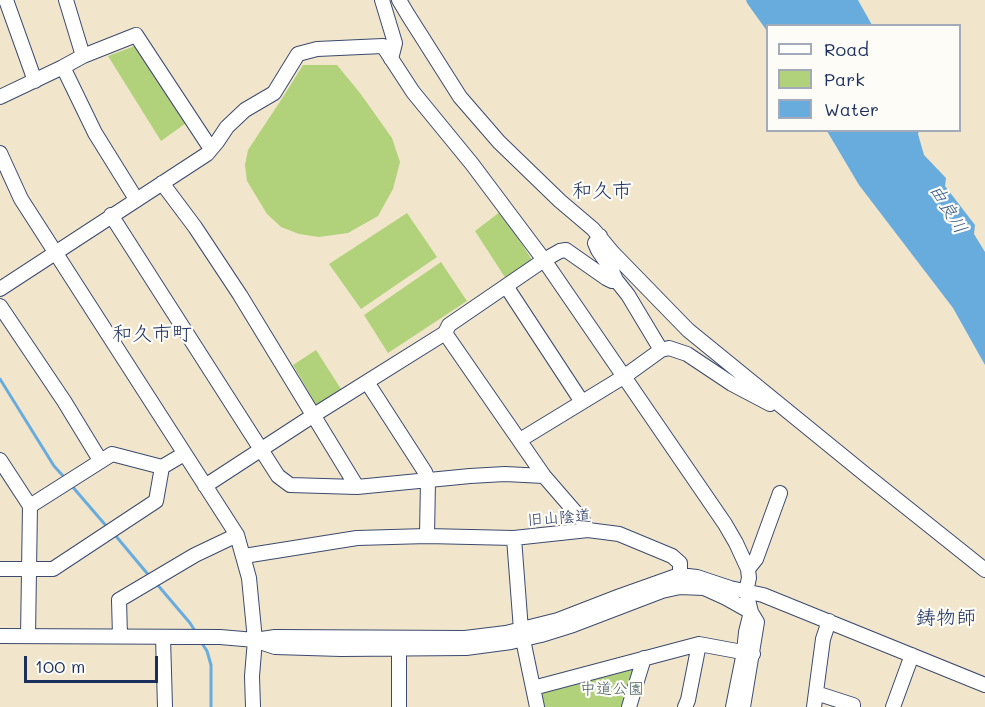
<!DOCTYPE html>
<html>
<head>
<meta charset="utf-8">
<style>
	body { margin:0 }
	#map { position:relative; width:985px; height:707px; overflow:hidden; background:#f1e6cc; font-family:Mali,sans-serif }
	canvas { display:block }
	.legend { position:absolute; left:766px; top:24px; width:195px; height:108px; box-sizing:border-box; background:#fdfcf7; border:2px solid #a3aaba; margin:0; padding:8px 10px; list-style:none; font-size:18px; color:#1b2f5e }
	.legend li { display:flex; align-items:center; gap:12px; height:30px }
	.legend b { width:30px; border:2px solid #a3aaba }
	.scale { position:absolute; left:24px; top:656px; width:134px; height:27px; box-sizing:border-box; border:3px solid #1b2f5e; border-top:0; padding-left:8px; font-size:18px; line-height:21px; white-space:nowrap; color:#1b2f5e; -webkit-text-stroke:4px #fdfcf7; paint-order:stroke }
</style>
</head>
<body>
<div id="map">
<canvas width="985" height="707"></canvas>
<ul class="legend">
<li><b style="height:8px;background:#fff"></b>Road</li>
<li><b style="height:16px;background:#b1d27a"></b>Park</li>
<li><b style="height:16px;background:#68acdd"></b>Water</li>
</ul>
<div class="scale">100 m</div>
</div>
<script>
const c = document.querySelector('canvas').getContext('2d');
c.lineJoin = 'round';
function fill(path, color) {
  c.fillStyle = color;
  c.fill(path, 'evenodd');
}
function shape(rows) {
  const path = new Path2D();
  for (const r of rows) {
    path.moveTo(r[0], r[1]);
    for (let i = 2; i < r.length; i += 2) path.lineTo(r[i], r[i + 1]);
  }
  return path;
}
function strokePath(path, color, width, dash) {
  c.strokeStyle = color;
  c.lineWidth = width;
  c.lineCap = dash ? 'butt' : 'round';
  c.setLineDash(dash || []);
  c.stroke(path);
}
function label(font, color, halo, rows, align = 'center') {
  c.font = font + ' Mali,"Klee One",sans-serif';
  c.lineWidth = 4.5;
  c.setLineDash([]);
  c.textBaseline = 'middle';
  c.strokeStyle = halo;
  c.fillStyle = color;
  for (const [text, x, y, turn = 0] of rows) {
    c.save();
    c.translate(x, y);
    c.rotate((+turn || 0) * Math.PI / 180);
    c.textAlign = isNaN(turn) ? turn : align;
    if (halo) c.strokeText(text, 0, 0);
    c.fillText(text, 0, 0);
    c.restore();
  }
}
const green = shape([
	[140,44,189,121,161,141,108,56],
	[303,65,337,65,360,93,392,138,400,162,393,189,378,216,348,233,319,237,299,234,281,227,267,214,247,181,245,165,248,150,283,97],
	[501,211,532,260,532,263,506,279,475,231],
	[407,213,437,257,361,309,329,264],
	[441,262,467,301,388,353,364,315],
	[316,350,341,389,316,405,293,365],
	[635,665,625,707,545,707,542,695,544,690]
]);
const water = shape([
	[746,0,858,0,872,25,768,26,767,31,747,3],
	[827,131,919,131,918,134,924,155,946,178,945,186,975,225,974,234,985,252,985,365,953,308,859,185]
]);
const stream = shape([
	[0,379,54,466,65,478],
	[71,485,108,528],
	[115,535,151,578],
	[156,583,190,623,197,634],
	[201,642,207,651,211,665,211,707]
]);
const minor = shape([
	[6,0,35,81],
	[66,0,83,56],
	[382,0,395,43,391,59],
	[399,0,408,15,460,97,499,142,560,201,593,229,613,253,688,330,866,475,985,570],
	[63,67,83,56,136,35,211,149],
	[0,97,63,67,95,133,136,199],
	[0,153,21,199,237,535,249,578,255,640,252,676,253,707],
	[162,183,195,227,240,295,357,487],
	[111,215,278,476,290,485,357,487,470,476,505,474,544,476],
	[600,236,595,243,598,250,611,269,616,280,628,295,661,350],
	[506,286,582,402],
	[0,289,207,154,217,142,227,127,245,110,274,93,298,54,317,49,383,46,413,92,472,164,544,260,725,524,736,543,748,569,749,578,746,591,751,612,757,622,743,707],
	[0,306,64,401,100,460],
	[445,333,544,476,583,521,588,530],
	[367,382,425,472,428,480,427,536],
	[520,440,625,376,661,350,669,348,687,354,732,384,770,404],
	[0,460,30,506,28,636],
	[205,486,314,415,445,333,449,325,544,260,560,251,566,250,606,278,612,281,616,280],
	[30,506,112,454,162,467,184,454],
	[514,538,521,630,537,707],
	[244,556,357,538,427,536,514,538,588,530,619,534,672,556,680,563,680,583],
	[0,569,53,569,156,501,162,467],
	[748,569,756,559,780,493],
	[0,636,220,637,255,640,275,637,465,638,506,633,558,620,620,596,679,575,697,577,730,588,763,595,985,685],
	[120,636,119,600,195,555,237,535],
	[163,637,165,707],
	[257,641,275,647,341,649,466,648,511,642,541,635,573,625,662,591,680,587,704,588,726,598,751,612],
	[533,688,699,644,753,654],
	[816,693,853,705,853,707],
	[399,707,399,648,400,639],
	[629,707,644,658],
	[685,707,688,700,699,644],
	[733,707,744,652,746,632,751,612],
	[814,707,823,639,829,621],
	[893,707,912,655]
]);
const streetNames = [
	["旧山陰道",559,518,-4]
];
const parkNames = [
	["中道公園",612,689]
];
const waterNames = [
	["由良川",948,209,59]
];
const quarterNames = [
	["和久市",602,191],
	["和久市町",152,334],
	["鋳物師",946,618]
];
fill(green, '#b1d27a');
fill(water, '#68acdd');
strokePath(stream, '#68acdd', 3);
strokePath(minor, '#3b4a6e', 16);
strokePath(minor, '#fff', 14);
label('16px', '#1b2f5e', '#fdfcf7', streetNames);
label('16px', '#486066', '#fdfcf7', parkNames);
label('italic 18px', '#365b8a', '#fdfcf7', waterNames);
label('20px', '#1b2f5e', '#fdfcf7', quarterNames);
</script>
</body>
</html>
